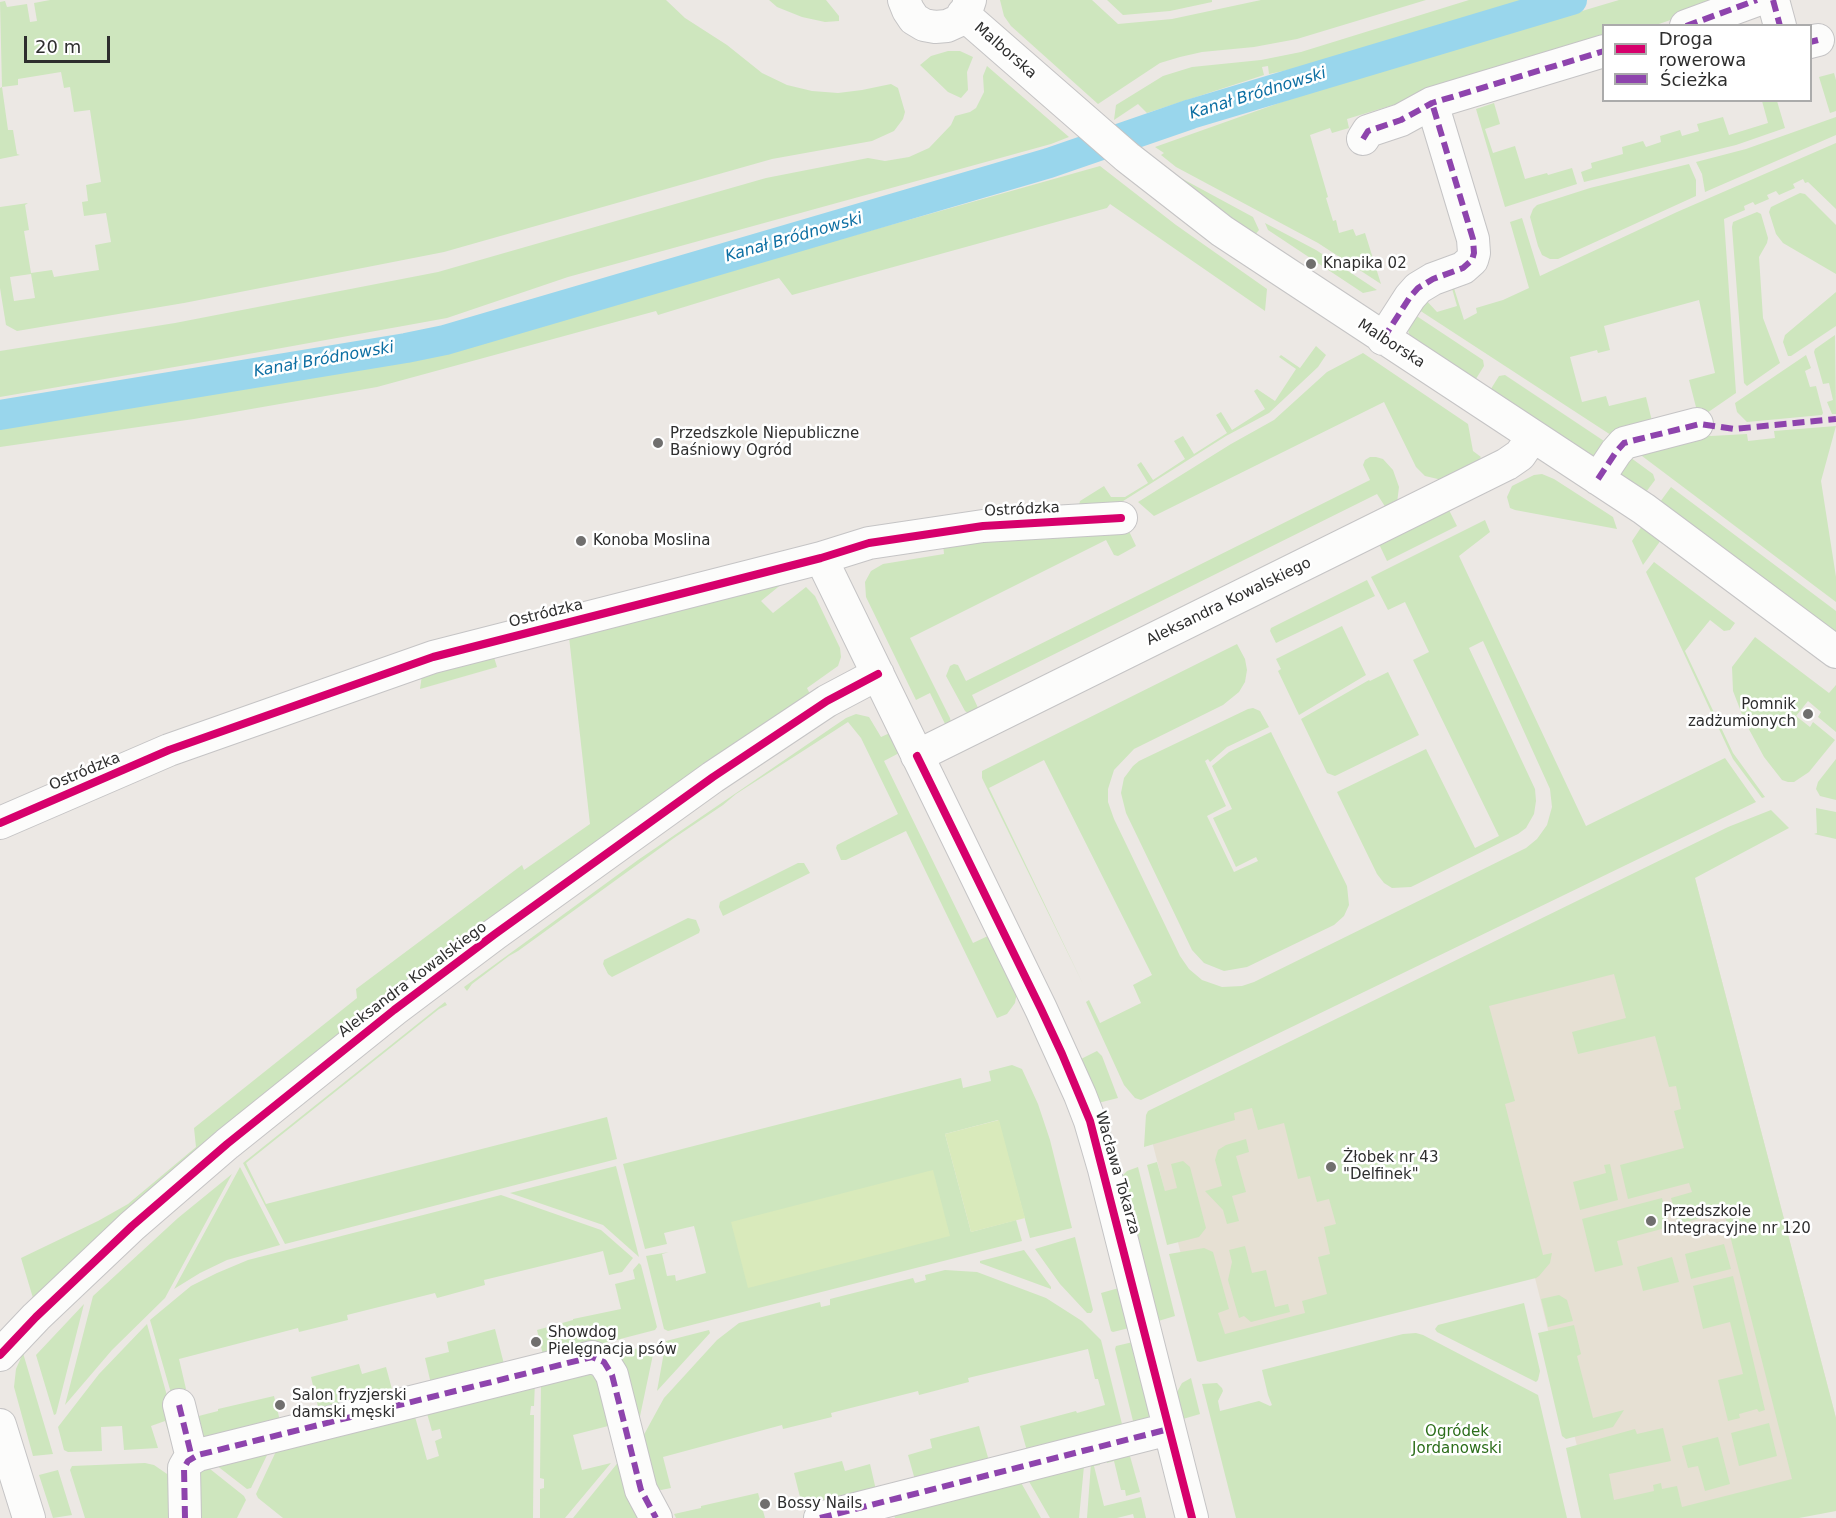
<!DOCTYPE html>
<html>
<head>
<meta charset="utf-8">
<style>
	body { margin:0 }
	#map { position:relative; width:1836px; height:1518px; overflow:hidden; background:#ece8e4; font-family:"DejaVu Sans",sans-serif }
	canvas { display:block }
	.legend { position:absolute; left:1602px; top:24px; width:210px; height:78px; box-sizing:border-box; background:#fff; border:2px solid #ababab; margin:0; padding:8px 10px; list-style:none; font-size:18px; color:#2e2e2e }
	.legend li { display:flex; align-items:center; gap:12px; height:30px }
	.legend b { width:30px; border:2px solid #ababab }
	.scale { position:absolute; left:24px; top:36px; width:86px; height:27px; box-sizing:border-box; border:3px solid #2e2e2e; border-top:0; padding-left:8px; font-size:18px; line-height:21px; white-space:nowrap; color:#2e2e2e; -webkit-text-stroke:4px #fff; paint-order:stroke }
</style>
</head>
<body>
<div id="map">
<canvas width="1836" height="1518"></canvas>
<ul class="legend">
<li><b style="height:8px;background:#d6006c"></b>Droga rowerowa</li>
<li><b style="height:8px;background:#8e44ad"></b>Ścieżka</li>
</ul>
<div class="scale">20 m</div>
</div>
<script>
const c = document.querySelector('canvas').getContext('2d');
c.lineJoin = 'round';
function fill(path, color) {
  c.fillStyle = color;
  c.fill(path, 'evenodd');
}
function shape(rows) {
  const path = new Path2D();
  for (const r of rows) {
    path.moveTo(r[0], r[1]);
    for (let i = 2; i < r.length; i += 2) path.lineTo(r[i], r[i + 1]);
  }
  return path;
}
function strokePath(path, color, width, dash) {
  c.strokeStyle = color;
  c.lineWidth = width;
  c.lineCap = dash ? 'butt' : 'round';
  c.setLineDash(dash || []);
  c.stroke(path);
}
function label(font, color, halo, rows, align = 'center') {
  c.font = font + ' "DejaVu Sans",sans-serif';
  c.lineWidth = 5;
  c.setLineDash([]);
  c.textBaseline = 'middle';
  c.strokeStyle = halo;
  c.fillStyle = color;
  for (const [text, x, y, turn = 0] of rows) {
    c.save();
    c.translate(x, y);
    c.rotate((+turn || 0) * Math.PI / 180);
    c.textAlign = isNaN(turn) ? turn : align;
    if (halo) c.strokeText(text, 0, 0);
    c.fillText(text, 0, 0);
    c.restore();
  }
}
const education = shape([
	[1695,878,1836,1418,1836,1484,1700,1518,1595,1518,1533,1270,1206,1352,1152,1141]
]);
const green = shape([
	[50,0,666,0,685,18,727,45,762,73,787,85,812,91,838,93,862,90,891,84,898,88,905,112,903,119,894,131,872,141,772,159,444,252,184,303,17,331,6,325,0,288,0,207,28,203,25,205,29,230,24,231,31,273,52,270,54,277,99,270,95,245,111,242,106,213,84,216,82,202,88,201,86,185,101,182,90,110,74,112,70,87,64,88,61,72,18,79,18,85,2,87,8,130,13,130,17,154,20,155,0,159,0,88,2,87,0,2,5,1,7,7,27,4,30,22,37,21,34,3],
	[31,274,35,298,14,301,10,277],
	[769,0,826,0,839,16,839,21,825,22,802,17,777,7],
	[1000,0,1092,0,1118,24,1172,19,1261,0,1426,0,1297,39,1254,47,1202,52,1180,57,1160,63,1098,104,1011,26,1004,16],
	[1107,0,1212,0,1212,2,1170,11,1123,15],
	[1469,0,1532,0,1317,64,1269,74,1268,66,1262,67,1264,75,1147,113,1138,104,1114,120,1116,105,1163,76,1192,67,1261,60,1301,52],
	[1619,0,1728,0,1656,25,1604,26,1603,41,1347,119,1349,128,1332,133,1330,128,1310,135,1328,197,1326,198,1333,221,1336,220,1339,233,1353,229,1356,236,1365,233,1381,284,1318,243,1176,167,1161,155,1164,153,1155,147,1310,92],
	[948,51,960,51,973,57,967,72,968,90,961,98,948,92,920,65,931,56],
	[987,66,1069,137,1051,144,568,277,447,318,221,359,0,397,0,351,175,323,438,272,766,178,868,158,885,161,909,157,929,148,951,125,955,116,970,112,976,108,984,92,983,76],
	[1834,73,1836,80,1836,111,1830,113,1819,77],
	[1762,101,1777,101,1785,128,1736,145,1584,182,1581,172,1592,168,1591,163,1623,154,1622,147,1643,141,1646,147,1661,142,1660,136,1680,130,1682,136,1699,131,1697,124,1723,117,1729,135,1768,123],
	[1494,103,1500,124,1485,129,1493,153,1515,146,1525,179,1547,173,1548,175,1572,168,1577,184,1505,207,1476,109],
	[1836,117,1836,135,1705,192,1702,174,1696,162,1746,149],
	[1836,143,1836,209,1808,182,1805,183,1803,179,1793,184,1795,188,1779,195,1776,191,1767,195,1769,199,1755,205,1753,202,1744,206,1745,210,1724,219,1736,393,1704,415,1697,411,1689,380,1715,373,1699,300,1604,326,1610,350,1598,353,1597,350,1570,357,1582,402,1606,396,1609,406,1646,397,1652,421,1614,437,1416,308,1424,298,1437,312,1457,306,1451,285,1453,285,1464,320,1477,313,1476,308,1503,300,1529,288,1510,222,1522,218,1540,276,1677,212],
	[1155,164,1253,217,1259,230,1254,236],
	[1689,164,1696,180,1696,196,1558,259,1550,259,1542,255,1538,246,1530,217,1533,209,1537,205,1590,188],
	[1100,166,1176,225,1267,289,1265,311,1110,204,1107,208,792,295,779,278,658,315,656,311,377,387,194,419,0,447,0,425,439,352],
	[1800,193,1805,194,1836,225,1836,274,1783,243,1776,234,1769,212,1771,207],
	[1757,212,1761,214,1768,238,1767,243,1759,257,1763,318,1780,363,1747,386,1744,383,1732,227,1733,222],
	[1265,223,1316,250,1377,290,1363,293,1268,230],
	[1836,292,1836,326,1791,356,1788,356,1783,342,1785,335],
	[1412,313,1483,360,1484,366,1474,382,1410,337,1407,327],
	[1835,335,1836,414,1832,414,1827,402,1833,400,1829,383,1823,384,1814,352,1815,349],
	[1316,346,1326,355,1318,367,1269,413,1226,436,1120,503,1079,505,1080,501,1104,486,1111,497,1125,497,1148,483,1137,465,1141,462,1153,480,1185,459,1174,441,1183,436,1194,454,1227,433,1216,415,1221,412,1232,430,1265,409,1254,391,1257,389,1275,401,1296,369,1279,357,1281,355,1300,368],
	[1363,353,1468,424,1473,451,1481,457,1476,463,1442,480,1425,476,1416,467,1384,402,1154,516,1138,502,1231,444,1274,420,1327,372],
	[1806,355,1811,368,1805,371,1810,387,1816,386,1823,413,1822,415,1747,422,1737,412,1735,403],
	[1505,375,1607,443,1600,455,1591,456,1489,392,1499,376],
	[1836,426,1821,481,1836,577,1836,602,1642,456,1639,447,1701,434,1711,436,1747,434,1748,441,1775,438,1774,431],
	[1627,455,1653,474,1655,480,1646,492,1621,475,1620,467],
	[1370,457,1376,457,1383,459,1393,470,1399,487,1397,503,1386,508,1377,494,972,695,980,712,969,714,965,711,946,676,950,666,954,664,958,665,966,681,1370,480,1363,465,1365,460],
	[1542,474,1554,479,1613,517,1617,529,1515,510,1510,508,1507,497,1512,486,1534,475],
	[1671,487,1836,611,1836,633,1660,502],
	[1448,508,1457,526,1387,561,1379,544],
	[1485,520,1490,532,1459,556,1586,826,1725,758,1756,802,1141,1100,1135,1098,1124,1085,1086,1002,1089,1000,1100,1023,1141,1003,1133,985,1152,975,1044,760,989,788,1083,984,982,778,982,771,1237,644,1245,659,1247,670,1245,682,1239,692,1223,705,1134,749,1114,770,1108,789,1108,802,1114,819,1180,956,1189,969,1202,980,1222,987,1242,986,1254,982,1526,848,1537,839,1547,825,1552,807,1550,789,1483,641,1469,648,1535,789,1536,801,1534,814,1526,828,1518,834,1411,887,1392,888,1384,883,1377,874,1337,792,1426,749,1475,848,1499,836,1413,660,1429,652,1405,602,1388,610,1371,577],
	[1642,526,1661,540,1643,565,1632,541],
	[1127,527,1136,546,1118,556,1114,555,1106,540,910,638,950,718,951,723,947,728,930,693,916,700,866,597,865,582,871,571,883,564,944,554,943,544,1112,535],
	[1654,562,1735,623,1730,630,1724,631,1710,620,1685,651,1733,753,1765,797,1762,798,1733,759,1646,572],
	[1367,580,1375,596,1276,643,1270,631,1271,628],
	[783,583,761,601,773,613,806,587,815,596,840,648,841,657,838,666,807,688,811,696,35,1299,33,1298,21,1258,98,1221,128,1204,196,1147,194,1128,357,998,356,989,522,865,524,870,590,824,569,637],
	[1342,626,1366,675,1299,715,1278,671,1281,669,1276,659],
	[1755,637,1829,693,1836,685,1836,732,1818,717,1821,712,1808,701,1796,716,1810,727,1813,722,1835,740,1809,772,1794,782,1788,782,1782,780,1764,757,1745,722,1733,691,1732,667],
	[493,654,497,667,420,689,422,675],
	[1388,672,1419,735,1335,776,1327,773,1301,719,1369,680,1370,681],
	[1248,709,1253,708,1260,711,1269,727,1227,747,1210,762,1208,759,1205,761,1226,806,1207,816,1234,872,1258,861,1256,857,1236,867,1213,818,1232,809,1212,766,1229,752,1271,732,1347,886,1349,905,1344,916,1334,925,1247,967,1224,971,1204,963,1192,950,1126,813,1121,793,1124,778,1133,766,1139,761],
	[856,714,869,717,881,737,892,732,901,752,884,761,973,943,990,935,1017,992,1015,1003,1007,1014,997,1018,906,831,846,860,841,860,836,848,837,845,898,814,861,738,848,722,736,794,723,805,674,838,518,951,509,956,472,984,467,991,464,987,638,860,846,718],
	[1836,759,1836,800,1820,796,1816,789,1818,782],
	[1816,808,1836,812,1836,839,1814,834,1817,833],
	[1771,810,1789,828,1695,878,1836,1418,1836,1511,1799,1518,1581,1518,1566,1448,1635,1429,1637,1434,1663,1428,1671,1461,1609,1474,1614,1500,1654,1491,1653,1485,1661,1483,1662,1489,1677,1486,1682,1507,1792,1479,1724,1212,1678,1224,1671,1198,1692,1192,1689,1183,1628,1199,1620,1165,1684,1148,1674,1111,1681,1109,1676,1086,1669,1087,1655,1036,1578,1054,1572,1032,1626,1018,1614,974,1489,1006,1515,1101,1505,1104,1543,1255,1552,1253,1550,1263,1539,1276,1536,1278,1200,1362,1197,1361,1169,1254,1204,1248,1213,1252,1229,1309,1218,1313,1225,1334,1305,1313,1302,1301,1327,1294,1318,1257,1330,1254,1324,1227,1336,1224,1329,1199,1317,1202,1310,1176,1298,1179,1284,1123,1258,1130,1252,1108,1234,1113,1235,1120,1144,1147,1146,1115,1148,1111,1728,827],
	[798,863,804,863,810,873,723,916,719,907,720,902],
	[688,918,696,920,700,930,699,933,612,977,608,974,603,964,604,960],
	[445,1002,447,1005,439,1009,246,1163,266,1204,607,1117,617,1159,285,1244,243,1163],
	[1097,1051,1102,1056,1118,1098,1098,1103,1081,1059],
	[1012,1065,1022,1069,1038,1104,1050,1140,1072,1228,1030,1238,998,1120,945,1134,971,1232,1016,1220,1022,1241,668,1331,664,1329,646,1256,669,1252,662,1254,667,1276,675,1275,676,1281,706,1273,694,1226,664,1233,667,1244,645,1249,623,1164,961,1078,963,1088,991,1081,989,1071],
	[1246,1139,1249,1152,1236,1156,1246,1192,1232,1196,1239,1221,1227,1224,1223,1210,1205,1191,1222,1186,1215,1160,1218,1150,1226,1145],
	[1183,1161,1190,1167,1206,1228,1199,1237,1167,1245,1147,1165,1157,1162,1165,1191,1177,1188,1171,1164],
	[1610,1164,1618,1200,1580,1210,1573,1182,1606,1173,1604,1165],
	[616,1166,639,1257,603,1225,510,1193],
	[240,1167,280,1245,227,1260,200,1273,174,1289],
	[1138,1167,1175,1316,1155,1322,1120,1178,1127,1171],
	[232,1174,165,1298,112,1350,65,1405,93,1296,178,1218],
	[501,1195,601,1230,633,1258,622,1272,609,1275,603,1251,484,1280,485,1285,437,1298,435,1293,347,1315,348,1320,299,1332,298,1328,179,1359,186,1389,171,1393,150,1320,191,1286,217,1273,248,1260],
	[1662,1198,1669,1227,1617,1241,1623,1265,1595,1272,1582,1219],
	[1075,1237,1093,1310,1091,1313,1087,1313,1060,1284,1035,1249],
	[1724,1244,1731,1269,1691,1279,1685,1254],
	[1245,1246,1252,1273,1266,1270,1275,1307,1288,1304,1290,1312,1251,1322,1244,1316,1239,1318,1228,1280,1232,1262,1229,1250],
	[1024,1250,1051,1287,1051,1289,980,1263,980,1261],
	[1672,1257,1679,1282,1643,1291,1637,1267],
	[639,1263,641,1265,657,1327,655,1330,547,1358,543,1355,537,1330,573,1320,573,1319,621,1309,615,1284,635,1279,633,1270],
	[945,1270,977,1272,1046,1298,1082,1321,1101,1340,1124,1432,1027,1451,1020,1426,1076,1411,1077,1413,1105,1405,1098,1379,1095,1379,1088,1349,968,1378,969,1382,919,1395,918,1391,831,1413,832,1417,783,1429,782,1425,663,1457,671,1488,661,1490,649,1488,641,1440,664,1398,717,1340,739,1323,820,1302,821,1307,830,1305,830,1299,913,1278,915,1283,926,1280,925,1275],
	[1733,1276,1765,1410,1759,1412,1757,1409,1739,1414,1740,1418,1728,1421,1718,1380,1743,1374,1730,1322,1703,1329,1693,1286],
	[1119,1288,1129,1328,1113,1332,1111,1331,1101,1293],
	[1559,1295,1567,1300,1573,1321,1548,1327,1541,1299],
	[1524,1303,1540,1371,1538,1380,1536,1382,1437,1332,1435,1329,1438,1325],
	[84,1304,56,1414,54,1415,36,1355],
	[147,1324,176,1428,172,1443,165,1421,151,1426,158,1448,124,1450,122,1426,101,1427,102,1451,68,1452,64,1450,58,1427,99,1374],
	[1574,1325,1581,1354,1577,1356,1593,1418,1624,1410,1613,1427,1566,1439,1562,1436,1538,1333],
	[495,1329,504,1364,431,1384,425,1358,449,1352,447,1342],
	[709,1330,710,1333,657,1391,666,1341],
	[1416,1333,1423,1335,1538,1395,1567,1518,1236,1518,1202,1384,1217,1383,1222,1388,1223,1391,1218,1401,1220,1411,1259,1401,1270,1406,1272,1405,1268,1395,1262,1370,1403,1334],
	[1133,1342,1153,1421,1135,1429,1115,1349,1116,1346],
	[653,1344,655,1345,639,1421,617,1354],
	[23,1353,53,1454,33,1456,14,1387,16,1369],
	[359,1364,362,1374,386,1367,393,1393,319,1411,311,1377],
	[582,1370,597,1378,616,1424,573,1435,582,1470,611,1463,565,1518,540,1518,540,1489,544,1488,544,1479,540,1478,541,1382],
	[1191,1378,1200,1414,1183,1419,1176,1394,1182,1383],
	[535,1382,534,1406,531,1406,530,1415,534,1415,533,1518,283,1518,258,1498,256,1494,279,1445,414,1413,427,1460,439,1456,435,1441,442,1438,440,1429,432,1431,426,1410],
	[274,1396,280,1421,204,1442,191,1418,218,1411,218,1409],
	[1769,1423,1777,1456,1739,1466,1731,1433],
	[979,1426,989,1461,915,1480,908,1455,932,1448,930,1439],
	[1718,1437,1730,1484,1705,1491,1698,1466,1688,1468,1682,1446],
	[271,1447,251,1488,247,1489,216,1465],
	[1128,1449,1140,1492,1126,1496,1125,1490,1121,1490,1114,1461,1107,1463,1105,1455],
	[1098,1457,1100,1465,1094,1466,1104,1506,1141,1497,1146,1518,1134,1518,1133,1514,1117,1518,1087,1518,1091,1463],
	[620,1460,639,1518,573,1518],
	[842,1461,845,1471,870,1464,876,1490,809,1512,803,1509,794,1473],
	[145,1463,154,1465,170,1476,178,1518,85,1518,70,1470,72,1466],
	[205,1465,244,1496,246,1500,237,1518,192,1518,191,1483],
	[1084,1466,1079,1518,1050,1518,1027,1478],
	[58,1470,72,1515,53,1518,39,1475],
	[1019,1479,1041,1518,895,1518,893,1513],
	[758,1493,765,1518,676,1518,674,1514,701,1508,701,1506]
]);
const pitch = shape([
	[999,1120,1025,1218,971,1232,945,1134],
	[933,1170,950,1236,748,1288,731,1222]
]);
const canal = shape([
	[0,415,406,348,445,340,1049,163,1191,114,1572,0]
]);
const minor = shape([
	[904,0,908,10,914,19,924,25,935,27,947,26,958,21,966,12,970,0],
	[1773,0,1780,26],
	[963,14,1127,157,1222,231,1644,509,1836,652],
	[1686,26,1757,0],
	[1810,42,1818,40],
	[1363,139,1368,131,1401,120,1432,103,1604,51],
	[1383,339,1410,297,1418,288,1433,279,1463,268,1472,260,1474,253,1473,239,1432,103],
	[1598,479,1616,452,1624,443,1697,424],
	[821,558,1041,1009,1080,1095,1090,1121,1104,1169,1192,1518],
	[917,756,1507,464,1520,455,1533,436],
	[0,823,169,750,433,657,821,558,869,543,983,526,1121,518],
	[0,1355,36,1317,132,1226,227,1144,394,1010,495,934,713,777,827,701,878,674],
	[179,1405,192,1458],
	[0,1425,29,1518],
	[185,1518,184,1468,188,1461,198,1455,592,1357,604,1362,612,1375,641,1490,656,1518],
	[820,1518,1169,1429]
]);
const quiet = shape([
	[1773,0,1780,26],
	[1686,26,1757,0],
	[1810,42,1818,40],
	[1363,139,1368,131,1401,120,1432,103,1604,51],
	[1383,339,1410,297,1418,288,1433,279,1463,268,1472,260,1474,253,1473,239,1432,103],
	[1598,479,1616,452,1624,443,1631,441,1700,424,1734,429,1836,419],
	[179,1405,192,1458],
	[185,1518,184,1468,188,1461,198,1455,592,1357,604,1362,612,1375,641,1490,656,1518],
	[820,1518,1169,1429]
]);
const cycleway = shape([
	[917,756,1041,1009,1062,1054,1090,1121,1192,1518],
	[0,823,169,750,433,657,821,558,869,543,983,526,1121,518],
	[0,1355,36,1317,132,1226,227,1144,394,1010,495,934,713,777,827,701,878,674]
]);
const markers = [
	[1311,264,6,"#706f6e"],
	[658,443,6,"#706f6e"],
	[581,541,6,"#706f6e"],
	[1808,714,6,"#706f6e"],
	[1331,1167,6,"#706f6e"],
	[1651,1221,6,"#706f6e"],
	[536,1342,6,"#706f6e"],
	[280,1405,6,"#706f6e"],
	[765,1504,6,"#706f6e"]
];
const streetNames = [
	["Malborska",1005,51,41],
	["Malborska",1391,344,33],
	["Ostródzka",1022,510,-3],
	["Aleksandra Kowalskiego",1229,602,-26],
	["Ostródzka",546,614,-14],
	["Ostródzka",85,772,-23],
	["Aleksandra Kowalskiego",413,980,-37],
	["Wacława Tokarza",1117,1173,74]
];
const poiNames = [
	["Knapika 02",1323,264],
	["Przedszkole Niepubliczne",670,434],
	["Baśniowy Ogród",670,451],
	["Konoba Moslina",593,541],
	["Pomnik",1796,705,"right"],
	["zadżumionych",1796,722,"right"],
	["Żłobek nr 43",1343,1158],
	["\"Delfinek\"",1343,1175],
	["Przedszkole",1663,1212],
	["Integracyjne nr 120",1663,1229],
	["Showdog",548,1333],
	["Pielęgnacja psów",548,1350],
	["Salon fryzjerski",292,1396],
	["damski męski",292,1413],
	["Bossy Nails",777,1504]
];
const parkNames = [
	["Ogródek",1457,1432],
	["Jordanowski",1457,1449]
];
const waterNames = [
	["Kanał Bródnowski",1258,94,-17],
	["Kanał Bródnowski",794,238,-16],
	["Kanał Bródnowski",324,360,-10]
];
fill(education, '#e6e0d3');
fill(green, '#cee6be');
fill(pitch, '#d9eabb');
strokePath(canal, '#99d6ec', 30);
strokePath(minor, '#c5c4c5', 34);
strokePath(minor, '#fcfcfb', 32);
strokePath(quiet, '#8e44ad', 6, [12, 6]);
strokePath(cycleway, '#d6006c', 8);
for (const [x, y, r, color] of markers) {
  const dot = new Path2D();
  dot.arc(x, y, r, 0, 2 * Math.PI);
  c.fillStyle = color;
  c.fill(dot);
  strokePath(dot, '#fff', 2);
}
label('15px', '#2e2e2e', '#fff', streetNames);
label('15px', '#2e2e2e', '#fff', poiNames, 'left');
label('15px', '#2c6e1b', '#fff', parkNames);
label('italic 16px', '#0d6fa3', '#fff', waterNames);
</script>
</body>
</html>
